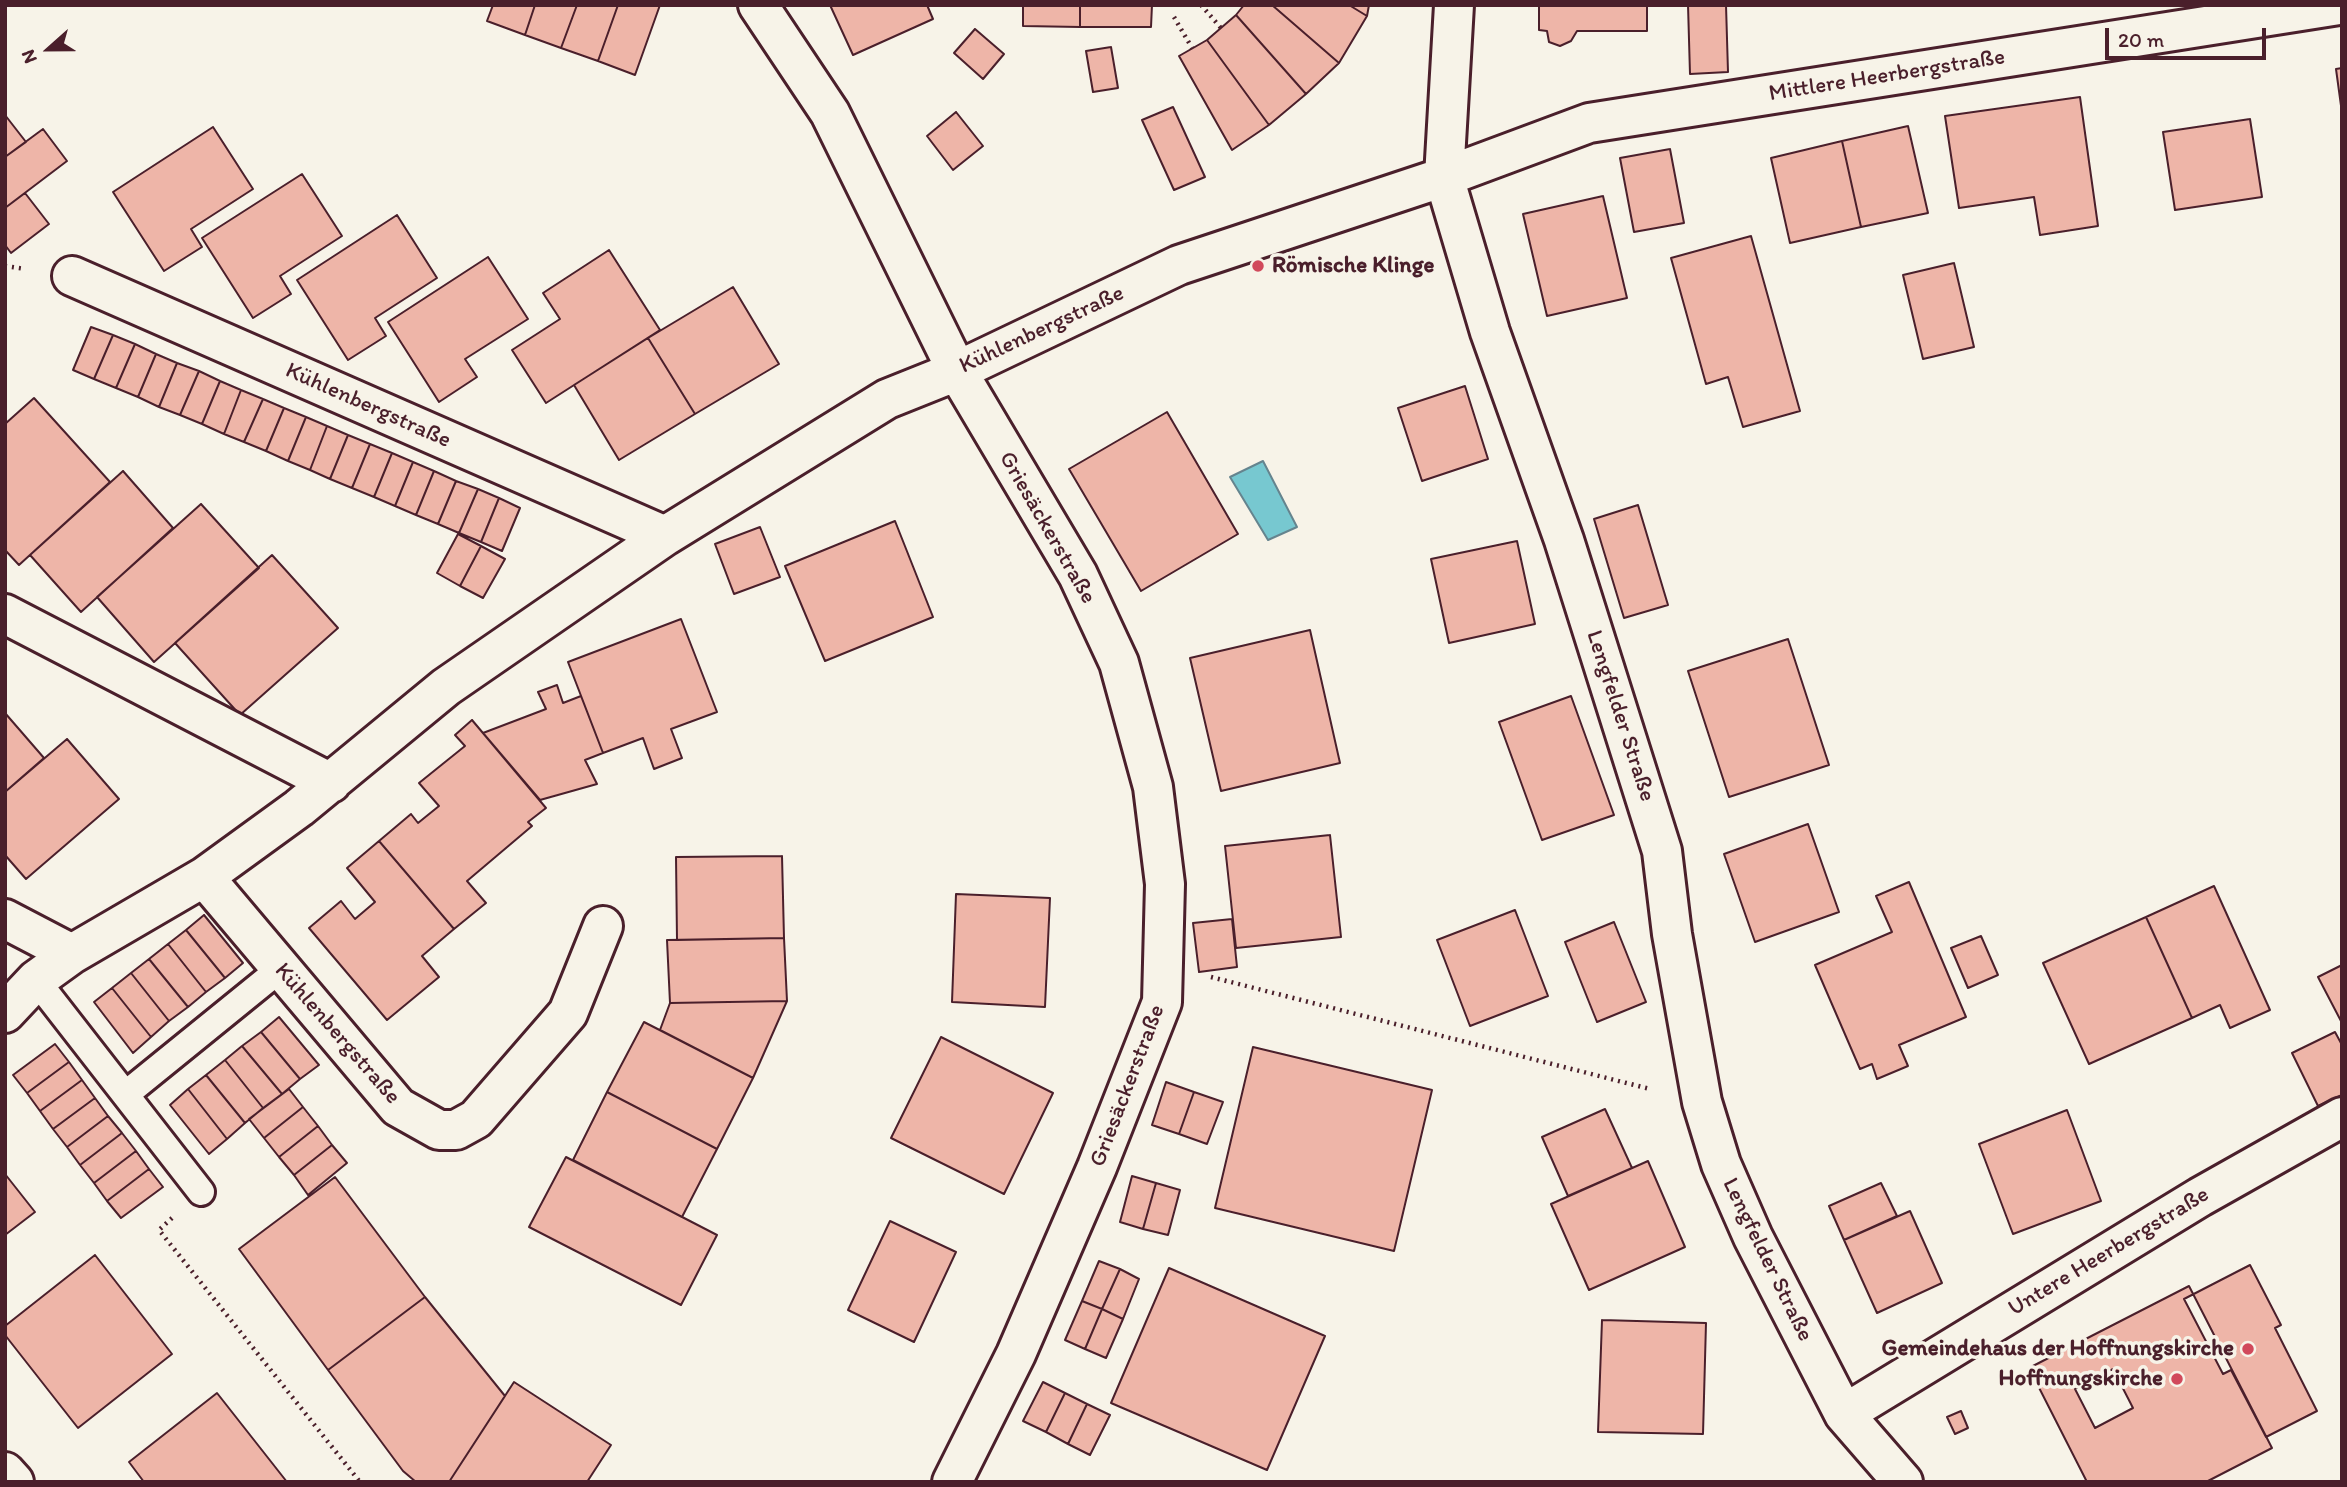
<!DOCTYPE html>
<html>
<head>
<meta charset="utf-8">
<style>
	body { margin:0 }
	#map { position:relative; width:2347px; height:1487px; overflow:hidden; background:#f7f3e8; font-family:Itim,sans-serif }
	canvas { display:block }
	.frame { position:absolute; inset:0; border:7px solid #4a1f2b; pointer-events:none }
	.north { position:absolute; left:14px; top:14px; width:70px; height:70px; -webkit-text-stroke:5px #f7f3e8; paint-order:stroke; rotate:249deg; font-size:19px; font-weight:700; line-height:28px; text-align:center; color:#4a1f2b }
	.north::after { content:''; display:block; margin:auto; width:24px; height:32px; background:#4a1f2b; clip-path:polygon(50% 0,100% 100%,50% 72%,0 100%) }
	.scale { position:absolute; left:2105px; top:28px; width:161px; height:32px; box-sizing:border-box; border:4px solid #4a1f2b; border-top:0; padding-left:9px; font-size:21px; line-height:24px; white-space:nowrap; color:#4a1f2b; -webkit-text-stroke:5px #f7f3e8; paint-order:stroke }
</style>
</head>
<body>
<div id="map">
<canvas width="2347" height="1487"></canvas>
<div class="frame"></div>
<div class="north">N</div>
<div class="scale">20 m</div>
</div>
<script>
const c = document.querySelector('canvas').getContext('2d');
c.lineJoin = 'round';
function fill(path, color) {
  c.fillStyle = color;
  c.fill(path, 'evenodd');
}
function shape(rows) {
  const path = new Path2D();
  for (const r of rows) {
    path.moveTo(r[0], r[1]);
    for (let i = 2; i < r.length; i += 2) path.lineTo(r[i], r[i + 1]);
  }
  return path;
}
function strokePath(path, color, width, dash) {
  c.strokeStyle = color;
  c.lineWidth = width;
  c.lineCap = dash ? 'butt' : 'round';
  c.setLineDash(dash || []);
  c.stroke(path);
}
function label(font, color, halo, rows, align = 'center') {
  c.font = font + ' Itim,sans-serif';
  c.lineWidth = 7;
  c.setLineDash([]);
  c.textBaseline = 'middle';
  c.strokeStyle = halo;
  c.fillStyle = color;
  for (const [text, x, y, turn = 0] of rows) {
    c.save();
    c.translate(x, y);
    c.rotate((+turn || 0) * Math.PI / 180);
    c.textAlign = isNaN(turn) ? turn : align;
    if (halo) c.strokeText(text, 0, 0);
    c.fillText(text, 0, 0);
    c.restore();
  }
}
const water = shape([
	[1263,461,1297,527,1268,540,1230,477,1263,461]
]);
const building = shape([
	[493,5,535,5,525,35,487,21,493,5],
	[535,5,577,5,561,48,525,35,535,5],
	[577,5,618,5,598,61,561,48,577,5],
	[618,5,660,5,635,75,598,61,618,5],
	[830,5,927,5,933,19,853,55,830,5],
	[1023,5,1080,5,1080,27,1023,26,1023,5],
	[1080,5,1152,5,1151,27,1080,27,1080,5],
	[1244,5,1272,5,1339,63,1306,94,1236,15,1244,5],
	[1272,5,1349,5,1367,16,1339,63,1272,5],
	[1349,5,1369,5,1367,16,1349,5],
	[1539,5,1647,5,1647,31,1577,31,1571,41,1560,46,1549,42,1547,31,1539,30,1539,5],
	[1688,5,1726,5,1728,72,1690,74,1688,5],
	[1236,15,1306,94,1269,125,1207,40,1236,15],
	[975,29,1004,54,983,79,954,53,975,29],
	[1207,40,1269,125,1232,150,1179,56,1207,40],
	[1111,47,1118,88,1093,92,1086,51,1111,47],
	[2342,68,2342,113,2336,69,2342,68],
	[2080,97,2098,226,2040,235,2034,197,1959,208,1945,116,2080,97],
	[1173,107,1205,177,1174,190,1142,120,1173,107],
	[956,112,983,146,953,170,927,136,956,112],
	[5,115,26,142,5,157,5,115],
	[2250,119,2262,197,2175,210,2163,132,2250,119],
	[1908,126,1928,213,1861,227,1842,141,1908,126],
	[213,127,253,189,191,229,202,247,164,271,113,192,213,127],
	[43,129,67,161,5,208,5,157,43,129],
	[1842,141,1861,227,1790,243,1771,158,1842,141],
	[1670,149,1684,223,1634,232,1620,158,1670,149],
	[302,174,342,236,280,276,291,294,253,318,202,238,302,174],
	[25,193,49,224,11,253,5,245,5,208,25,193],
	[1603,196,1627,298,1547,316,1523,214,1603,196],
	[397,215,437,278,375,318,386,336,348,360,297,280,397,215],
	[1751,236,1800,411,1743,427,1728,377,1706,384,1671,258,1751,236],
	[609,250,660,330,546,403,512,350,560,319,543,293,609,250],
	[488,257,528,319,465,359,477,377,439,402,388,322,488,257],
	[1954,263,1974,347,1923,359,1903,275,1954,263],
	[733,287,779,364,695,414,648,338,733,287],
	[91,327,113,335,94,379,73,370,91,327],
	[113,335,135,344,116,388,94,379,113,335],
	[648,338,695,414,619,460,574,385,648,338],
	[135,344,156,354,138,397,116,388,135,344],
	[156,354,177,363,159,407,138,397,156,354],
	[177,363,199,371,180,415,159,407,177,363],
	[199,371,220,381,202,424,180,415,199,371],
	[220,381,241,390,224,434,202,424,220,381],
	[1465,386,1488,459,1422,481,1398,408,1465,386],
	[241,390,263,399,244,442,224,434,241,390],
	[34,398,110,482,19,565,5,550,5,424,34,398],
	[263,399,284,408,266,451,244,442,263,399],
	[284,408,306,417,288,461,266,451,284,408],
	[1167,412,1238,534,1141,591,1069,469,1167,412],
	[306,417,327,426,310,470,288,461,306,417],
	[327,426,348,435,330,479,310,470,327,426],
	[348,435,370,444,352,488,330,479,348,435],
	[370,444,392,453,374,497,352,488,370,444],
	[392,453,413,462,395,506,374,497,392,453],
	[413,462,434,471,416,515,395,506,413,462],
	[123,471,173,528,81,612,30,555,123,471],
	[434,471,456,481,438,524,416,515,434,471],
	[456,481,478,489,459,533,438,524,456,481],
	[478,489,499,498,481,542,459,533,478,489],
	[499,498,520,508,502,551,481,542,499,498],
	[201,504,259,568,154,662,97,597,201,504],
	[1638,505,1668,605,1624,618,1594,519,1638,505],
	[895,521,933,617,825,661,785,566,895,521],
	[760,527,780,577,734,594,715,544,760,527],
	[458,534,481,546,460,586,437,573,458,534],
	[1517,541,1535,624,1449,643,1431,559,1517,541],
	[481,546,505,559,483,598,460,586,481,546],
	[272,555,338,628,240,715,175,643,272,555],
	[681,619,717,712,671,729,682,758,654,769,643,738,603,753,568,662,681,619],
	[1310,630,1340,763,1221,791,1190,658,1310,630],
	[1788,639,1829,765,1729,797,1688,671,1788,639],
	[557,685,563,703,581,696,603,753,585,760,597,784,540,800,483,733,546,709,538,692,557,685],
	[1571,696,1614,815,1542,840,1499,722,1571,696],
	[5,713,44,758,5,792,5,713],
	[472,720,546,808,528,822,532,826,467,881,486,903,454,929,379,841,411,814,418,823,439,806,419,783,465,746,455,735,472,720],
	[67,739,119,799,26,879,5,855,5,792,67,739],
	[1808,824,1839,912,1755,942,1724,854,1808,824],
	[1330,835,1341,937,1236,948,1225,846,1330,835],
	[379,841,454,929,422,956,439,977,387,1020,309,928,341,901,355,919,375,902,347,868,379,841],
	[782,856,784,938,677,940,676,857,782,856],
	[1909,882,1966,1017,1899,1045,1908,1066,1877,1079,1872,1064,1860,1069,1815,965,1892,932,1876,896,1909,882],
	[2214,886,2270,1010,2230,1028,2220,1005,2192,1018,2146,917,2214,886],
	[956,894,1050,898,1045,1007,952,1002,956,894],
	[1515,910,1548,996,1470,1026,1437,940,1515,910],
	[204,915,243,963,225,978,186,930,204,915],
	[2146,917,2192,1018,2089,1064,2043,963,2146,917],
	[1232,919,1237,967,1199,972,1193,923,1232,919],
	[1614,922,1646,1002,1597,1022,1565,942,1614,922],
	[186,930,225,978,206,992,168,944,186,930],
	[1981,936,1998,975,1968,988,1951,948,1981,936],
	[784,938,787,1001,670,1003,667,940,784,938],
	[168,944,206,992,188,1007,149,959,168,944],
	[149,959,188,1007,169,1021,131,973,149,959],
	[2342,965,2342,1023,2318,977,2342,965],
	[131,973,169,1021,151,1037,112,988,131,973],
	[112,988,151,1037,133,1053,94,1002,112,988],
	[787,1001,753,1078,660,1030,670,1003,787,1001],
	[279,1017,319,1065,300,1079,261,1032,279,1017],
	[644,1022,753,1078,717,1149,607,1092,644,1022],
	[261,1032,300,1079,282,1094,242,1046,261,1032],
	[2335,1032,2342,1045,2342,1095,2318,1106,2292,1053,2335,1032],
	[941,1037,1053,1093,1004,1194,891,1138,941,1037],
	[55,1044,69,1062,27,1093,13,1075,55,1044],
	[242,1046,282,1094,263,1108,225,1060,242,1046],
	[1253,1047,1432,1090,1394,1251,1215,1208,1253,1047],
	[225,1060,263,1108,245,1123,206,1075,225,1060],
	[69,1062,82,1080,40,1111,27,1093,69,1062],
	[206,1075,245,1123,227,1139,188,1089,206,1075],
	[82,1080,95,1098,53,1129,40,1111,82,1080],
	[1166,1082,1194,1092,1179,1134,1152,1125,1166,1082],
	[188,1089,227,1139,209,1154,170,1105,188,1089],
	[289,1089,303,1107,264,1138,249,1119,289,1089],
	[607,1092,717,1149,682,1217,573,1160,607,1092],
	[1194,1092,1223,1102,1207,1144,1179,1134,1194,1092],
	[95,1098,108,1116,67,1147,53,1129,95,1098],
	[303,1107,318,1126,279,1157,264,1138,303,1107],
	[1605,1109,1632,1168,1568,1196,1542,1137,1605,1109],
	[2067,1110,2101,1201,2013,1234,1979,1144,2067,1110],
	[108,1116,122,1133,80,1165,67,1147,108,1116],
	[318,1126,332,1145,294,1175,279,1157,318,1126],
	[122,1133,136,1151,94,1183,80,1165,122,1133],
	[332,1145,347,1163,308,1195,294,1175,332,1145],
	[136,1151,149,1169,107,1201,94,1183,136,1151],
	[566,1157,717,1235,681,1305,529,1227,566,1157],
	[1648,1161,1685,1247,1589,1290,1551,1204,1648,1161],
	[149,1169,163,1187,121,1218,107,1201,149,1169],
	[5,1174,35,1212,5,1235,5,1174],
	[1132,1176,1156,1183,1143,1229,1120,1222,1132,1176],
	[335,1177,425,1297,328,1370,239,1249,335,1177],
	[1156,1183,1180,1190,1168,1235,1143,1229,1156,1183],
	[1881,1183,1897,1216,1844,1240,1829,1206,1881,1183],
	[1910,1211,1942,1283,1877,1313,1844,1240,1910,1211],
	[890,1221,956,1252,914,1342,848,1310,890,1221],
	[95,1255,172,1354,78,1428,5,1335,5,1326,95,1255],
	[1099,1261,1120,1269,1102,1309,1082,1301,1099,1261],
	[2250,1265,2281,1325,2275,1328,2317,1411,2266,1437,2231,1370,2223,1374,2184,1299,2250,1265],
	[1169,1268,1325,1336,1267,1470,1111,1403,1169,1268],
	[1120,1269,1139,1279,1123,1319,1102,1309,1120,1269],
	[2189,1286,2272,1448,2206,1482,2087,1482,2029,1368,2189,1286],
	[2113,1369,2133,1408,2095,1428,2075,1389,2113,1369],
	[425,1297,505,1396,449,1482,416,1482,403,1471,328,1370,425,1297],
	[1082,1301,1102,1309,1085,1349,1065,1340,1082,1301],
	[1102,1309,1123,1319,1106,1358,1085,1349,1102,1309],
	[1602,1320,1706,1323,1703,1434,1598,1432,1602,1320],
	[514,1382,611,1445,587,1482,449,1482,514,1382],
	[1043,1382,1065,1393,1046,1432,1023,1421,1043,1382],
	[217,1393,287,1482,144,1482,129,1462,217,1393],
	[1065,1393,1087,1404,1068,1444,1046,1432,1065,1393],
	[1087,1404,1110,1415,1090,1455,1068,1444,1087,1404],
	[1961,1411,1968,1428,1955,1434,1947,1417,1961,1411]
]);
const path = shape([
	[1201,5,1221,28],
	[1174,17,1192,48],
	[5,266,25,269],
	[1211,977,1650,1089],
	[172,1218,159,1230,360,1482]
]);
const service = shape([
	[36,980,201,1192],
	[126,1094,280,969]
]);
const minor = shape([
	[758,5,830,113,957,371,1078,575,1119,663,1153,787,1165,884,1162,1002,1097,1167,1016,1354,952,1482],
	[1454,5,1444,177,1490,332,1564,540,1662,851,1672,934,1702,1102,1721,1164,1753,1237,1844,1414,1903,1482],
	[72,276,665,536],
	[5,614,331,783],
	[204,877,398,1107,439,1130,456,1130,476,1119,568,1013,603,926],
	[5,919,72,954],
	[5,1013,36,980,72,954,204,877,299,808,446,687,665,536,887,399,957,371,1179,265,1444,177,1589,123,2339,5],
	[1844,1414,2200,1197,2342,1117],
	[5,1472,14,1482]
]);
const markers = [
	[1258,266,7,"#d1495b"],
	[2248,1349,7,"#d1495b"],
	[2177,1379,7,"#d1495b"]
];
const streetNames = [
	["Mittlere Heerbergstraße",1887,76,-9],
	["Kühlenbergstraße",1042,330,-25],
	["Kühlenbergstraße",368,406,24],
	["Griesäckerstraße",1047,528,60],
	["Lengfelder Straße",1620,716,72],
	["Kühlenbergstraße",337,1034,49],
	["Griesäckerstraße",1128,1086,-69],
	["Untere Heerbergstraße",2109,1252,-31],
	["Lengfelder Straße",1767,1260,64]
];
const poiNames = [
	["Römische Klinge",1272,266,"left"],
	["Gemeindehaus der Hoffnungskirche",2234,1349],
	["Hoffnungskirche",2163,1379]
];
fill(water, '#77c8d0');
strokePath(water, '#65848e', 2);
fill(building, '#eeb5a8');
strokePath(building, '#4a1f2b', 2);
strokePath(service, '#4a1f2b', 32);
strokePath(minor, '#4a1f2b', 44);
strokePath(path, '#4a1f2b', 4.5, [2, 5]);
strokePath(service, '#f7f3e8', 26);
strokePath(minor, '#f7f3e8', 38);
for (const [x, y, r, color] of markers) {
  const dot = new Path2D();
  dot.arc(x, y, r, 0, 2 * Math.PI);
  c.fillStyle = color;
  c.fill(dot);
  strokePath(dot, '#f7f3e8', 2.5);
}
label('23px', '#4a1f2b', '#f7f3e8', streetNames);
label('bold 23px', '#4a1f2b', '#f7f3e8', poiNames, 'right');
</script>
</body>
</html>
